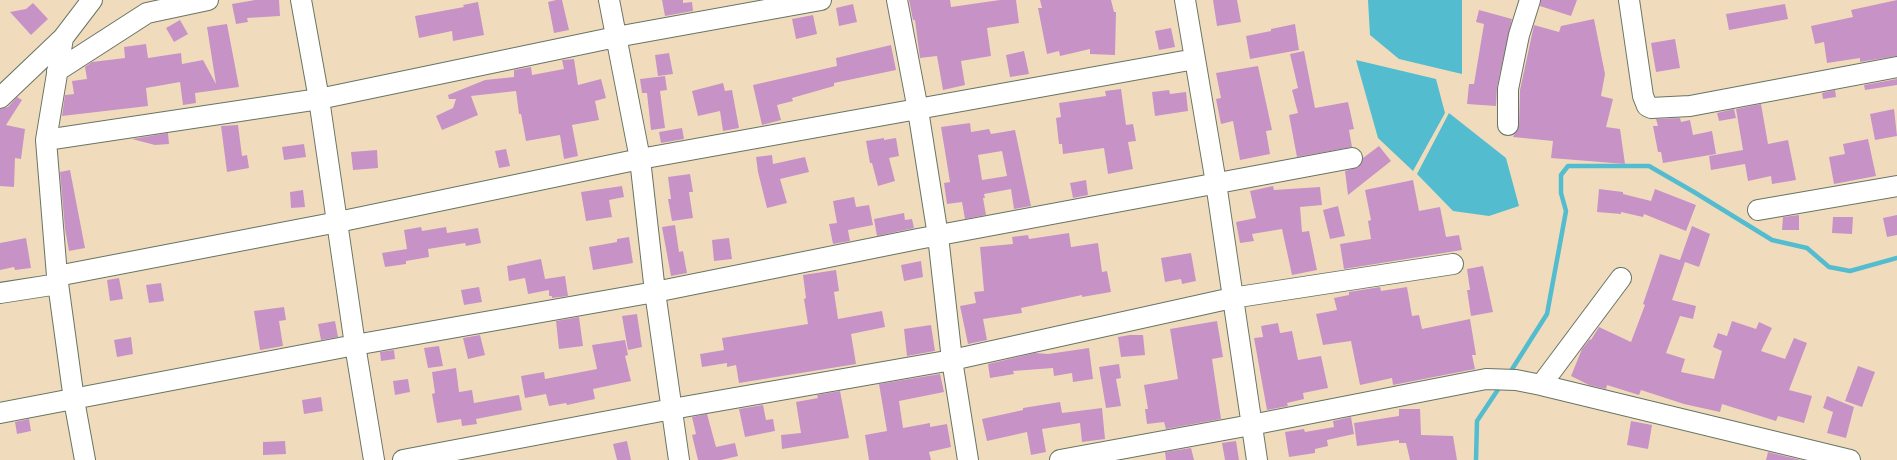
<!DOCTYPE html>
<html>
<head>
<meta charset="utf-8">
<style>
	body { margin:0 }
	canvas { display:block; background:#f0dcbc }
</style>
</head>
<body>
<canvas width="1897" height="460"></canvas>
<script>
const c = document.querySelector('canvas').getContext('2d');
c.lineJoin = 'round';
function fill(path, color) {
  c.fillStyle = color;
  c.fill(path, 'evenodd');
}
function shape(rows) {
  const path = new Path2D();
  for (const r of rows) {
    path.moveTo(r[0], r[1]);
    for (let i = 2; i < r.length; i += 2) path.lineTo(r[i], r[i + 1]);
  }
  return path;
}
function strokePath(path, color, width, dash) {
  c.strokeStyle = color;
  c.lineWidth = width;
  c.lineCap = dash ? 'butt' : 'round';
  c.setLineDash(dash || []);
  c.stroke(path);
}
const water = shape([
	[1368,0,1462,0,1462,74,1399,59,1370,35],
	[1356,60,1436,79,1445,113,1413,171,1378,138],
	[1449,113,1506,158,1519,206,1489,216,1453,211,1417,174]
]);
const stream = shape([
	[1509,374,1547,314,1566,211,1561,193,1561,175,1568,166,1649,166,1694,192,1772,240,1807,248,1829,267,1850,271,1897,258],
	[1476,460,1477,421,1501,385]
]);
const building = shape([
	[255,0,279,0,280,16,247,18,248,22,236,24,232,4],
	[556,0,562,0,569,30,554,33,548,2],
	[662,0,683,0,683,3,692,2,693,11,665,16],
	[909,0,950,0,951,7,1000,0,1016,0,1019,23,987,28,991,56,961,61,965,85,943,90,937,56,920,58,915,20,913,20],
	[1040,0,1111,0,1114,12,1116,12,1115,55,1090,54,1090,49,1060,56,1059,51,1047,54,1038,8,1042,8],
	[1213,0,1237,0,1241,22,1217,26],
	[1541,0,1577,0,1571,16,1540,6],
	[1897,0,1897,56,1860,62,1860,58,1827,63,1824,42,1815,44,1811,26,1853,17,1851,10],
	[478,2,484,35,453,41,452,31,419,38,415,16,464,7,463,5],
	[33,3,48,19,31,35,10,12,26,9],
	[853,4,857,22,839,26,836,8],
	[1785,4,1788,19,1729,30,1726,14],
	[1479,10,1512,19,1497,87,1496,106,1467,104,1469,84,1474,84,1484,24,1476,22],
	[813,15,817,34,796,39,792,19],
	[1594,19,1605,74,1601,96,1613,99,1606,127,1620,129,1625,164,1551,158,1553,141,1513,137,1519,125,1520,90,1534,25,1559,32,1561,26],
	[180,20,188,34,174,42,166,28],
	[227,24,239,87,195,93,196,103,183,105,180,82,146,88,148,106,62,116,65,95,74,94,72,81,87,79,85,67,92,62,125,58,124,47,146,44,148,58,181,53,182,64,203,60,216,84,207,27],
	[1295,24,1299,50,1250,59,1246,36,1271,31,1271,29],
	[1171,28,1175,47,1159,50,1155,31],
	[1675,39,1680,68,1656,72,1651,43],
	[891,45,896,70,834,83,834,86,792,98,793,101,777,105,781,120,762,125,753,85,837,66,836,58],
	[1024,51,1029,74,1010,77,1006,55],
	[1304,51,1315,108,1348,102,1354,129,1349,130,1352,147,1297,157,1289,115,1298,113,1292,90,1298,88,1290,54],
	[669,53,673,74,658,76,655,55],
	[574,59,578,85,601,79,606,98,595,101,599,120,572,125,578,156,564,159,560,135,526,141,521,114,519,114,516,91,471,96,478,115,442,130,436,116,453,108,456,99,449,99,448,95,485,80,514,77,514,70,531,67,532,75,564,69,562,60],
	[1258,66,1272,130,1266,131,1270,154,1240,160,1233,121,1221,124,1216,99,1221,98,1216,73],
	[665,76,667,90,660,91,665,128,651,130,647,93,642,93,640,79],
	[1897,79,1897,85,1865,90,1864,85],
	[723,83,725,91,732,90,739,128,723,131,720,111,698,116,692,91],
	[1121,89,1126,125,1133,124,1136,141,1128,142,1133,169,1108,174,1104,148,1063,154,1062,144,1059,144,1056,118,1061,117,1059,103,1106,96,1105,91],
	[1169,90,1170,94,1186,92,1188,111,1155,116,1152,92],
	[1835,90,1836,97,1823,99,1822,93],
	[17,97,22,100,6,125,25,129,21,159,15,158,14,187,0,186,0,109,8,107],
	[1761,104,1768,144,1788,140,1796,180,1772,184,1771,176,1748,181,1745,164,1711,170,1709,156,1743,150,1736,109],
	[1734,109,1736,118,1719,121,1717,113],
	[1894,109,1897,136,1875,140,1870,114],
	[1680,118,1681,122,1690,120,1693,135,1712,131,1716,154,1663,163,1661,152,1658,152,1653,126,1658,126,1656,119],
	[970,123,971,132,989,129,991,134,1015,130,1031,206,1014,209,1011,189,984,194,985,198,983,198,986,215,965,219,962,202,947,204,944,183,950,182,941,127],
	[1002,151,1007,176,982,180,978,155],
	[238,125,242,156,247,155,249,168,227,172,221,126],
	[682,128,684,139,661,143,659,132],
	[168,133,169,144,155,145,132,139],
	[884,138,884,140,896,138,899,156,889,158,895,181,878,186,872,163,870,163,866,141],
	[1868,139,1876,176,1834,184,1829,157,1845,154,1843,144],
	[304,144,306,157,284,160,282,147],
	[1379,146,1391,161,1348,195,1345,171,1359,167,1363,158],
	[506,149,510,166,499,168,495,151],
	[377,150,378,168,353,170,351,152],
	[772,155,773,164,805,157,809,172,780,179,787,203,767,208,758,172,756,157],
	[70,170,85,248,69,251,65,229,60,172],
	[690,174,693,192,689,192,693,218,672,221,668,199,671,199,668,177],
	[1086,180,1088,195,1073,198,1070,183],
	[1413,180,1419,211,1440,207,1446,237,1459,235,1462,250,1344,269,1340,244,1371,239,1368,221,1371,220,1365,190],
	[622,186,624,197,609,200,612,217,586,221,581,192],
	[1273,186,1274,190,1320,187,1322,205,1300,207,1302,232,1309,231,1317,270,1292,275,1282,229,1252,234,1254,241,1240,243,1236,222,1256,218,1250,191],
	[1599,189,1623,192,1623,194,1651,201,1655,189,1696,205,1686,231,1644,214,1643,217,1621,212,1621,214,1597,212],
	[303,190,305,207,291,208,290,192],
	[854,197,856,207,869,205,873,225,848,230,850,241,833,244,829,224,837,223,833,201],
	[1338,206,1345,236,1330,239,1323,210],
	[904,213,905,220,912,219,914,228,877,236,874,219],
	[1799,215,1799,230,1782,230,1783,217],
	[1897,215,1897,235,1887,237,1883,218],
	[1833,217,1853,217,1852,234,1832,233],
	[675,225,679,252,683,251,687,273,671,276,662,227],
	[1692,226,1710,234,1699,267,1685,262,1672,300,1696,306,1693,319,1680,316,1666,353,1685,359,1681,372,1714,379,1722,351,1713,347,1718,333,1727,336,1732,321,1756,329,1759,322,1772,328,1761,351,1785,359,1794,338,1807,343,1789,390,1812,396,1804,423,1778,416,1776,421,1722,404,1720,412,1684,404,1641,390,1639,395,1607,385,1606,389,1589,385,1571,376,1582,349,1590,339,1591,340,1599,327,1631,342,1645,305,1643,304,1660,254,1680,260],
	[421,227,422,231,446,227,447,233,478,228,481,243,466,246,465,243,428,249,429,257,406,261,406,264,385,267,382,253,407,249,404,230],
	[1069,233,1071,247,1098,243,1102,272,1107,271,1111,292,1082,297,1082,295,1021,308,1022,313,983,319,987,340,968,344,960,306,976,303,974,292,984,291,980,247,1013,244,1012,237,1028,235,1029,239],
	[629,237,633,263,593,270,589,247,617,242,617,239],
	[26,238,31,268,15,270,14,267,0,270,0,243],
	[729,238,732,259,714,261,712,240],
	[1191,253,1196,281,1182,284,1181,279,1165,282,1161,258],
	[541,259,545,279,565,276,568,296,552,298,552,296,549,296,549,290,528,294,525,278,509,281,507,266],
	[921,261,923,277,904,281,901,265],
	[1483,266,1493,312,1471,316,1467,290,1470,290,1467,269],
	[836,270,839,291,834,292,838,319,882,311,885,327,851,334,856,364,739,383,736,365,727,367,727,363,702,367,700,354,724,350,722,338,808,324,804,299,806,298,803,275],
	[119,278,123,299,110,301,107,280],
	[161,283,164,301,149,303,146,285],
	[479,287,482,302,464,305,461,290],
	[1380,287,1381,291,1407,287,1412,316,1419,315,1422,329,1470,319,1476,355,1472,355,1475,369,1393,385,1392,378,1360,385,1351,341,1323,345,1316,314,1337,310,1334,298,1349,295,1349,292],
	[284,307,286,320,279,321,283,346,260,350,254,311],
	[637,314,642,347,628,350,622,316],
	[579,317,583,346,559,349,556,321],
	[335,321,338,337,321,340,318,324],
	[1217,321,1223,357,1212,359,1221,419,1166,429,1164,422,1147,424,1145,409,1148,409,1144,385,1178,379,1170,329],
	[1278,323,1280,333,1292,331,1298,360,1321,356,1328,388,1303,393,1304,399,1287,403,1288,406,1267,410,1254,338,1263,337,1261,326],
	[931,325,935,351,907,356,904,329],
	[480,335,485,355,468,359,463,338],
	[1130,335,1143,335,1145,355,1121,357,1118,337],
	[131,337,133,354,117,357,114,340],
	[625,340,628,355,625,356,631,381,593,389,595,399,567,405,566,403,549,406,546,394,525,398,521,376,544,372,545,379,597,369,592,345],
	[439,346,443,366,428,368,424,348],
	[1089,348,1093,379,1073,382,1072,373,1054,376,1053,368,1013,371,1014,374,990,378,988,364,1035,353,1048,354],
	[394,350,395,359,381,361,380,352],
	[1119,364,1121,378,1116,379,1121,406,1106,408,1099,367],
	[1858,366,1875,372,1862,407,1845,401],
	[456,368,459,392,472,390,474,403,519,395,522,410,476,419,477,424,462,426,461,419,437,423,432,394,435,393,432,372],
	[940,374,944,392,899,401,903,428,930,423,930,427,947,424,951,447,929,452,931,460,869,460,865,435,887,431,879,384],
	[408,379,410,392,395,395,393,381],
	[840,391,849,438,782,449,781,435,801,433,796,402,818,398,817,395],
	[1827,396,1854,407,1846,438,1827,433,1833,412,1823,408],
	[321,397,323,411,304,414,302,400],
	[1060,402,1062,413,1102,408,1105,439,1082,442,1080,423,1042,429,1046,452,1031,455,1027,432,987,441,982,419,1023,410,1023,408],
	[763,405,766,420,773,419,775,431,745,437,739,409],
	[1399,409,1420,409,1421,435,1453,436,1457,460,1410,460,1406,443,1399,443,1399,440,1357,446,1354,423,1399,416],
	[707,414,716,447,735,443,738,456,721,460,698,460,692,435,696,434,692,417],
	[1351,417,1354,434,1327,440,1328,446,1315,449,1315,453,1289,457,1285,432,1304,429,1305,432,1334,427,1333,421],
	[29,419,31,431,17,434,15,422],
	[1631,421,1652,425,1648,449,1627,445],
	[285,441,286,454,263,455,263,442],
	[627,441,631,460,617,460,613,444],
	[1236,441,1239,460,1225,460,1222,443],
	[1191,448,1194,460,1166,460,1165,452],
	[1768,452,1801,460,1766,460]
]);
const minor = shape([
	[301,0,319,99,355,345,374,460],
	[609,0,640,159,655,292,679,460],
	[897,0,918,110,938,236,952,360,968,460],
	[1185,0,1216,183,1257,460],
	[1629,0,1643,96,1647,106,1651,108,1690,106,1897,67],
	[63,38,46,140,57,276,74,400,85,460],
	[57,71,147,13,208,0],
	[0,98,63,38,92,0],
	[1508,125,1508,89,1519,35,1530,0],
	[46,140,319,99,616,37,821,0],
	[1758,210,1897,186],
	[57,276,338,222,640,159,1195,59],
	[0,293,58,284],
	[1541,385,1621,278],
	[0,413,355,345,655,292,918,239,1352,158],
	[403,460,672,409,952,360,1232,298,1453,264],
	[1060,460,1251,425,1486,379,1516,380,1541,385,1850,460]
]);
fill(water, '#53bccf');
strokePath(stream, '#53bccf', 4.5);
fill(building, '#c793c6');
strokePath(minor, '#687564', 22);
strokePath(minor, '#fff', 20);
</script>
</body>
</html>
